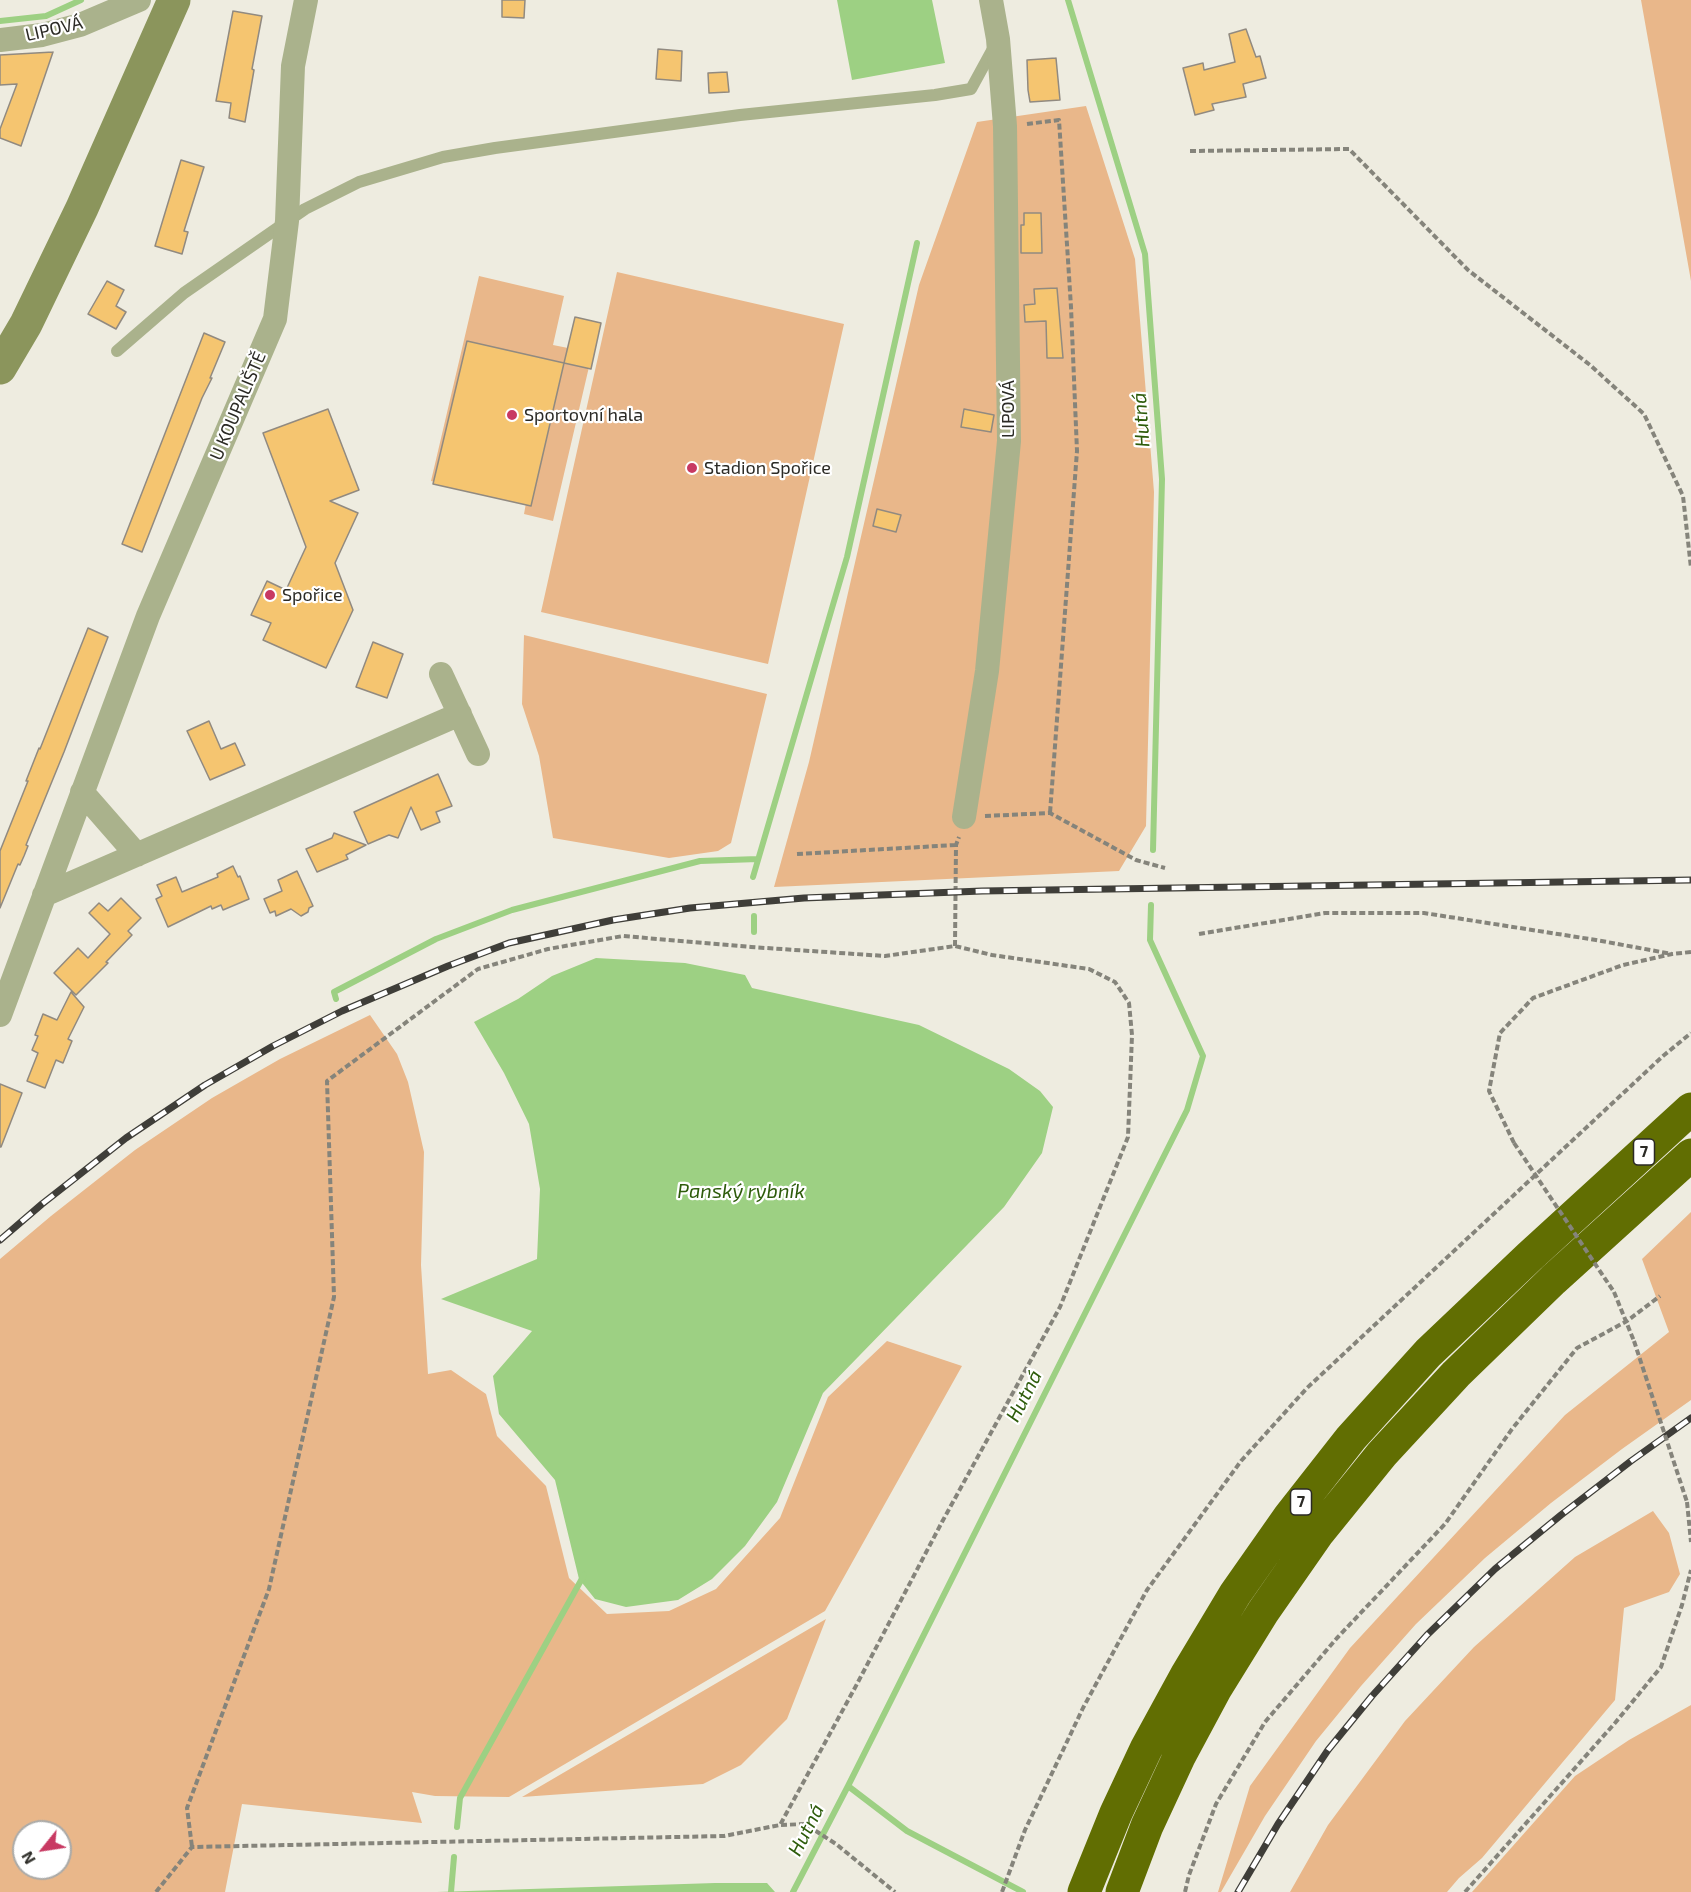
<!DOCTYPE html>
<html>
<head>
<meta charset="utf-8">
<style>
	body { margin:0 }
	#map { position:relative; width:1691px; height:1892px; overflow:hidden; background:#eeece0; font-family:"Exo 2",sans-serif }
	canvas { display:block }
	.north { position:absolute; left:12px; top:1820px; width:60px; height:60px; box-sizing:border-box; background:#fff; border:2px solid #aaaaa8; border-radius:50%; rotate:240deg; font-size:16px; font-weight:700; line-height:24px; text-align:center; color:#2b2a25 }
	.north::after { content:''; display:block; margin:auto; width:21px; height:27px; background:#c83962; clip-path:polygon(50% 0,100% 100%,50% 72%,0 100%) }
</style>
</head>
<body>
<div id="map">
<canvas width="1691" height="1892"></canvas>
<div class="north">N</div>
</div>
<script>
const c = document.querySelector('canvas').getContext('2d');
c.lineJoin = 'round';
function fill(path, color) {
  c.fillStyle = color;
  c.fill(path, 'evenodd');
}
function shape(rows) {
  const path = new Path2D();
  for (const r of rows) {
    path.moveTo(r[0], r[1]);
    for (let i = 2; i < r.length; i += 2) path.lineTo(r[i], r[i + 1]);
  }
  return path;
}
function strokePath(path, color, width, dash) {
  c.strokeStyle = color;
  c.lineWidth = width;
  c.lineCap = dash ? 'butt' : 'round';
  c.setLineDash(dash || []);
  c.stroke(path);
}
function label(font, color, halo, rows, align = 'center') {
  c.font = font + ' "Exo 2",sans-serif';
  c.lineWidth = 4.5;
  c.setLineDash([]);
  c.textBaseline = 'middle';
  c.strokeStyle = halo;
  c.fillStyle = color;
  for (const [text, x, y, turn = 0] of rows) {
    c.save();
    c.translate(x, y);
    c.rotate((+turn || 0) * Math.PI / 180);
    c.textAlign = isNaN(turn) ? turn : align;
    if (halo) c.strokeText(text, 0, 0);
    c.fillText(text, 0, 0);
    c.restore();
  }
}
const green = shape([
	[1641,0,1691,0,1691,281],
	[1086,106,1135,259,1154,492,1146,826,1119,871,774,887,809,762,919,285,977,122],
	[617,272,844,324,768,664,541,612],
	[479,276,564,296,553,345,568,348,599,324,553,521,524,514,526,503,431,481],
	[524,635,767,694,731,843,718,851,669,858,553,838,539,756,522,704],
	[370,1015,397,1054,408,1082,424,1152,421,1265,428,1374,451,1370,486,1394,497,1436,546,1486,569,1578,607,1614,669,1611,716,1589,780,1518,828,1397,887,1341,962,1366,825,1611,509,1797,435,1796,412,1792,422,1823,242,1804,225,1892,0,1892,0,1259,51,1216,135,1150,212,1098,280,1059],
	[24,1832,60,1832,60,1868,24,1868],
	[1691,1212,1691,1400,1622,1449,1551,1503,1485,1558,1416,1624,1361,1686,1316,1741,1265,1816,1221,1892,1218,1892,1250,1786,1350,1648,1565,1415,1669,1332,1642,1259],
	[1653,1511,1669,1533,1680,1574,1669,1592,1624,1608,1615,1700,1482,1858,1459,1878,1447,1892,1290,1892,1328,1825,1405,1721,1474,1647,1575,1557],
	[826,1619,787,1719,741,1765,703,1784,522,1797],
	[1691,1705,1691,1892,1472,1892,1575,1776,1629,1740]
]);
const water = shape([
	[837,0,932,0,945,63,852,80],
	[596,958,685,963,745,975,752,988,919,1025,1009,1069,1040,1091,1053,1107,1042,1153,1004,1207,823,1393,777,1502,745,1546,712,1579,678,1600,626,1607,595,1599,579,1579,555,1480,499,1414,493,1376,532,1331,441,1299,537,1259,540,1189,529,1124,504,1073,474,1022,518,999,552,976],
	[715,1883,767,1883,775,1892,437,1892]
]);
const stream = shape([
	[1068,0,1145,254,1162,479,1153,850],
	[0,21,46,16,81,0],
	[753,877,847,557,917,243],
	[754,916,754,932],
	[336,999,334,992,436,939,512,910,700,861,758,859],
	[848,1786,907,1831,1023,1892],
	[457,1827,460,1798,584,1575],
	[451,1892,454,1857],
	[793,1892,848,1786,1187,1110,1203,1056,1150,940,1151,905]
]);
const building = shape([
	[502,0,525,0,524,18,502,17,502,0],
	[233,11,262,16,252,69,254,70,245,122,229,118,231,103,216,101,233,11],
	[1246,29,1256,57,1260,56,1266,78,1243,84,1246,97,1212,104,1214,110,1195,115,1183,68,1203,63,1204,70,1235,62,1229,34,1246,29],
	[658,49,682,51,681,81,656,79,658,49],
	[53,52,21,146,0,138,0,129,17,84,0,85,0,55,53,52],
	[1056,58,1060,100,1030,102,1028,90,1027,60,1056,58],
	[727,72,729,92,709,93,708,73,727,72],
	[181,160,204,167,184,231,188,232,182,254,155,246,181,160],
	[1024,213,1041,213,1042,253,1021,253,1021,225,1024,225,1024,213],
	[107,281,124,290,116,306,126,312,116,329,88,314,107,281],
	[1057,288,1063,358,1047,358,1046,321,1025,322,1024,305,1035,304,1034,289,1057,288],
	[575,317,601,323,591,369,564,363,575,317],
	[204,333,225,342,210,378,212,378,202,398,142,552,122,544,204,333],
	[467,341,564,363,531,506,433,484,467,341],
	[328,409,359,490,330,501,358,513,335,563,353,610,326,668,263,640,271,623,251,615,267,581,286,590,306,547,263,433,328,409],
	[964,409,994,415,991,432,961,427,964,409],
	[877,509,901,515,896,532,873,526,877,509],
	[88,628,108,637,64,752,26,845,28,846,24,856,20,865,18,864,0,908,0,851,28,781,26,781,39,748,40,749,88,628],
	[373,642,403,654,387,698,356,687,373,642],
	[209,721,221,749,235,743,245,765,210,780,187,731,209,721],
	[438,774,452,806,436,812,440,822,421,830,411,807,398,838,389,835,368,844,354,812,438,774],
	[334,833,366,845,346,855,348,859,317,872,306,849,332,838,334,833],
	[233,866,238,877,240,876,249,899,223,910,221,905,212,909,211,906,168,927,156,899,162,896,157,885,176,877,182,892,218,877,217,874,233,866],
	[297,871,313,906,309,908,308,912,301,916,291,909,276,916,275,911,270,913,264,899,282,891,278,880,297,871],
	[121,898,141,918,128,931,132,935,106,962,108,963,76,995,54,973,78,948,88,958,110,934,89,913,99,903,108,911,121,898],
	[71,992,84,1007,68,1039,72,1041,63,1063,56,1060,45,1088,27,1081,38,1053,32,1050,38,1036,35,1035,43,1014,57,1020,71,992],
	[0,1084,22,1093,1,1147,0,1147,0,1084]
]);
const path = shape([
	[1027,124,1059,120,1071,307,1077,451,1050,813],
	[1190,151,1349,149,1468,270,1590,365,1644,414,1683,496,1691,568],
	[985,816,1050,813,1136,860,1165,868],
	[797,854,956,845],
	[1199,934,1325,913,1424,913,1596,940,1672,954],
	[955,946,956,845,959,837],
	[1514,1143,1489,1091,1500,1033,1533,998,1623,965,1672,954,1691,952],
	[1614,1292,1634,1341],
	[1687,1502,1691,1542],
	[781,1825,805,1824,836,1844,895,1892],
	[156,1892,192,1847,724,1836,780,1825,857,1684,942,1522,1060,1307,1128,1137,1132,1035,1129,1003,1115,982,1089,969,992,955,955,946,885,956,751,947,623,936,548,949,478,969,327,1081,334,1297,269,1589,187,1808,192,1847],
	[1002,1892,1025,1830,1083,1708,1147,1590,1241,1461,1307,1388,1663,1056,1691,1033],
	[1185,1892,1189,1875,1216,1804,1265,1722,1337,1638,1445,1524,1512,1429,1577,1348,1627,1321,1660,1296],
	[1465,1892,1615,1723,1661,1667,1682,1605,1691,1570]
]);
const lane = shape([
	[117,351,184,293,305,209,359,182,443,157,495,148,740,115,935,95,971,89,995,45]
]);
const street = shape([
	[0,40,42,35,80,25,139,0],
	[441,674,478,754],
	[82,792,137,855],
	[964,817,987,671,1009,441,1005,126,998,39,991,0],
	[44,895,460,714],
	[0,1015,148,616,275,319,287,221,293,66,306,0]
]);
const secondary = shape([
	[0,368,26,324,82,208,174,0]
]);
const highway = shape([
	[1084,1892,1116,1813,1146,1749,1187,1674,1235,1594,1289,1517,1351,1438,1428,1353,1529,1257,1691,1109],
	[1122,1892,1147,1826,1179,1757,1216,1688,1263,1612,1318,1533,1382,1454,1456,1374,1553,1280,1691,1155]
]);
const rail = shape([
	[0,1240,42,1204,126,1138,205,1085,273,1046,342,1011,448,966,509,943,613,920,690,908,804,898,982,891,1691,880],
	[1238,1892,1278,1824,1328,1750,1372,1696,1427,1635,1495,1569,1561,1515,1631,1461,1691,1418]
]);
const pathBridge = shape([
	[1514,1143,1614,1292],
	[1634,1341,1687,1502]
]);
const markers = [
	[512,415,6,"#c83962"],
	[692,468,6,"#c83962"],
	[270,595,6,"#c83962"]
];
const shields = [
	[1644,1152,21],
	[1301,1502,21]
];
const shieldNames = [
	["7",1644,1152],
	["7",1301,1502]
];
const streetNames = [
	["LIPOVÁ",54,29,-13],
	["U KOUPALIŠTĚ",238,406,-67],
	["LIPOVÁ",1008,409,-90]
];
const poiNames = [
	["Sportovní hala",524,415],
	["Stadion Spořice",704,468],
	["Spořice",282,595]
];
const waterNames = [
	["Hutná",1141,420,-94],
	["Panský rybník",741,1191],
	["Hutná",1024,1396,-63],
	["Hutná",806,1830,-63]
];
fill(green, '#e9b78a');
fill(water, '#9dd083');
strokePath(stream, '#9dd083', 6);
fill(building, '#f5c570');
strokePath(building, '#918a80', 1.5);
strokePath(path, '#85847b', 4, [6, 3]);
strokePath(lane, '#aab28c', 12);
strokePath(street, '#aab28c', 24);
strokePath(secondary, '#8b955c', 33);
strokePath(highway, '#616e02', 33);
strokePath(rail, '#3f3e39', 7);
strokePath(rail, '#fff', 4.5, [14]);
strokePath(pathBridge, '#85847b', 4, [6, 3]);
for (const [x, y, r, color] of markers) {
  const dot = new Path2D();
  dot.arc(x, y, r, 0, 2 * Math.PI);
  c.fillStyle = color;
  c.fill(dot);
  strokePath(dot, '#fff', 2);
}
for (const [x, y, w] of shields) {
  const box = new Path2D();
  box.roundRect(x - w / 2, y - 13, w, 26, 4.5);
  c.fillStyle = '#fff';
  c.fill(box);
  strokePath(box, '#2b2a25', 1.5);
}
label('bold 16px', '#2b2a25', null, shieldNames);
label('18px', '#2b2a25', '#fff', streetNames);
label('18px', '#2b2a25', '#fff', poiNames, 'left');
label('italic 20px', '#2e5c0b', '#fff', waterNames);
</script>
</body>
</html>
